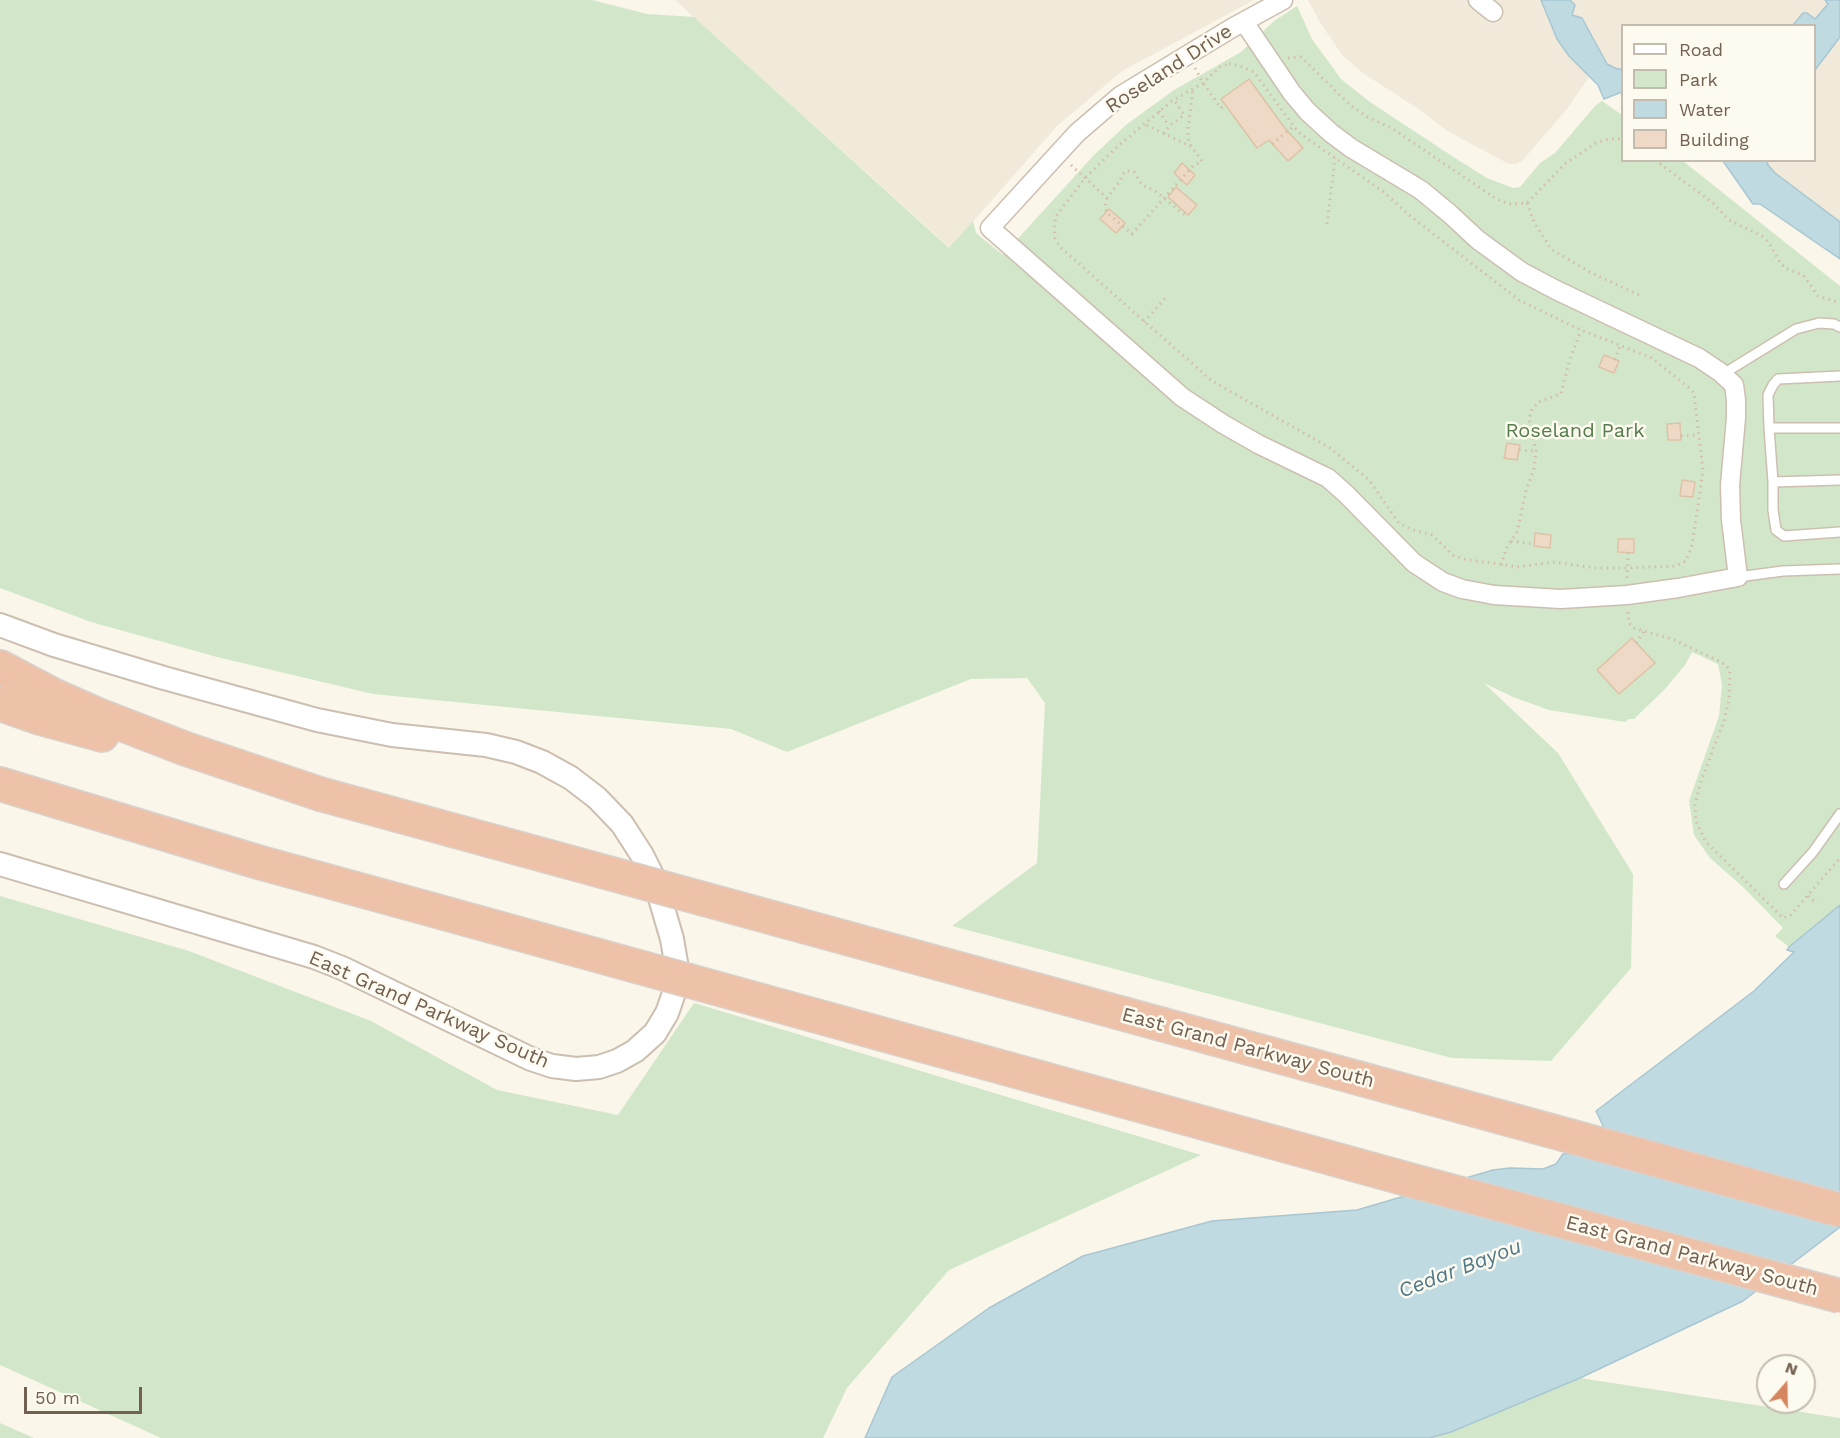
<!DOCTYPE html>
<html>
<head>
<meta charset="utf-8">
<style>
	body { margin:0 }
	#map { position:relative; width:1840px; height:1438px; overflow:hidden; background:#faf6ea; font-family:"Work Sans",sans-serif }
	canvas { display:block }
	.legend { position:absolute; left:1621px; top:24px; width:195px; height:138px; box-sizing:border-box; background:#fdfaf0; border:2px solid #c5bcb0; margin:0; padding:8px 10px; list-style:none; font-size:18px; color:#726050 }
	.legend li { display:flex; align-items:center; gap:12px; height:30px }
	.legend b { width:30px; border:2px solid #c5bcb0 }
	.north { position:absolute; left:1756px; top:1354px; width:60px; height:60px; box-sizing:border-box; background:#fdfaf0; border:2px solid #c5bcb0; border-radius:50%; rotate:20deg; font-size:16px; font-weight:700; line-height:24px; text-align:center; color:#726050 }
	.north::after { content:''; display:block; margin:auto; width:21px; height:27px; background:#d6865e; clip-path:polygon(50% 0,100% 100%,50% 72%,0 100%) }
	.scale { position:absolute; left:24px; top:1387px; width:118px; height:27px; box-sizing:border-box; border:3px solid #726050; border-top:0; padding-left:8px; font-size:18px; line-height:21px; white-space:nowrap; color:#726050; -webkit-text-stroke:4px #fdfaf0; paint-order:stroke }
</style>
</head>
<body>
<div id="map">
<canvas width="1840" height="1438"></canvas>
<ul class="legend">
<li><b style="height:8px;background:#fff"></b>Road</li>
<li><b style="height:16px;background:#d2e7ca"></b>Park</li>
<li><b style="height:16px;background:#c0dae2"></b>Water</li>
<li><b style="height:16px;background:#edd9c5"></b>Building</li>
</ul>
<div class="north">N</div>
<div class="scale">50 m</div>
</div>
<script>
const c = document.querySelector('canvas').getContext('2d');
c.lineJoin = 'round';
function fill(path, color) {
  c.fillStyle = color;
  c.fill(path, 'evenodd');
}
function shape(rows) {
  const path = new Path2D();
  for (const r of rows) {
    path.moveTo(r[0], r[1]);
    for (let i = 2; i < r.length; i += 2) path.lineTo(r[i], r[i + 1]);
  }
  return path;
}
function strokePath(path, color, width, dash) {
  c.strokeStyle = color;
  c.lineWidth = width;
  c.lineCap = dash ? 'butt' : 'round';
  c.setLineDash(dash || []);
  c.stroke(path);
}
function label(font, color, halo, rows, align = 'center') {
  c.font = font + ' "Work Sans",sans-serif';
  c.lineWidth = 5;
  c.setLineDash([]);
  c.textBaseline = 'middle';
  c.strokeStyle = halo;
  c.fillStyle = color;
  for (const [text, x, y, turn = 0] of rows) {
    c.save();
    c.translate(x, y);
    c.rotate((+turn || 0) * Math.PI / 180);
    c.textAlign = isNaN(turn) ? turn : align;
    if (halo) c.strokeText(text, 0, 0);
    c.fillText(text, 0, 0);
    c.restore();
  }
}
const residential = shape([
	[675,0,1254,0,1122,71,1057,126,950,248],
	[1308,0,1541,0,1557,39,1589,77,1567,109,1522,161,1517,164,1509,164,1449,132,1417,108,1363,73,1343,56,1321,24],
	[1570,0,1825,0,1828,4,1814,20,1807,13,1803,13,1793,25,1622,26,1622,69,1617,69,1607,64,1582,18,1572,15,1575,5],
	[1840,37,1840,222,1775,173,1768,165,1767,161,1814,160,1815,70]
]);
const green = shape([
	[0,0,592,0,647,14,694,17,949,248,973,221,976,233,1003,255,1094,155,1127,124,1174,90,1241,52,1274,21,1297,6,1312,39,1341,79,1370,102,1455,158,1487,178,1513,188,1520,187,1540,163,1555,153,1595,106,1602,101,1622,115,1622,160,1683,161,1840,286,1840,905,1789,947,1775,936,1783,928,1744,888,1710,858,1694,835,1689,801,1719,716,1722,685,1718,664,1692,652,1685,665,1664,690,1634,719,1629,719,1625,722,1549,710,1513,697,1484,683,1558,753,1633,874,1631,968,1551,1061,1452,1058,952,926,1037,863,1045,703,1027,678,971,679,787,752,731,729,373,694,217,657,91,622,0,588],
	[0,896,189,951,371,1021,497,1090,618,1115,694,1003,1201,1155,949,1270,847,1388,823,1438,161,1438,0,1365],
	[1580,1378,1840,1418,1840,1438,1429,1438,1451,1432],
	[0,1423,34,1438,0,1438]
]);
const water = shape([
	[1541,0,1570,0,1575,5,1572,15,1582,18,1607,64,1617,69,1622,69,1622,92,1604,99,1598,85,1569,56,1557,39,1541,0],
	[1825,0,1840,0,1840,37,1815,70,1814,26,1793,25,1803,13,1807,13,1815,19,1828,4,1825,0],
	[1723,161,1767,161,1768,165,1775,173,1840,222,1840,259,1760,204,1753,204,1723,161],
	[1840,905,1840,1227,1743,1301,1580,1378,1451,1432,1429,1438,865,1438,892,1377,989,1308,1083,1256,1212,1221,1357,1210,1493,1170,1510,1168,1543,1169,1556,1164,1563,1154,1575,1153,1604,1128,1596,1111,1754,991,1794,952,1787,950,1789,947,1840,905]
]);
const building = shape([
	[1249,79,1284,127,1303,148,1288,161,1269,140,1257,148,1221,99,1249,79],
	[1182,163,1195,175,1187,185,1174,173,1182,163],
	[1176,187,1197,205,1188,215,1168,197,1176,187],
	[1109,209,1125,223,1116,233,1100,219,1109,209],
	[1604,355,1619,361,1614,373,1599,367,1604,355],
	[1680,423,1681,440,1668,440,1667,424,1680,423],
	[1507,443,1520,445,1517,460,1504,458,1507,443],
	[1682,480,1695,482,1693,497,1680,496,1682,480],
	[1535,533,1551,535,1550,548,1534,546,1535,533],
	[1618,539,1634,539,1634,553,1618,552,1618,539],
	[1632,638,1655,663,1619,694,1597,670,1632,638]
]);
const path = shape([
	[1288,58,1301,57,1350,105,1366,116,1393,129,1495,198,1509,204,1527,203,1566,163,1596,143,1608,139,1622,139],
	[1229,64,1240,66,1254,72,1298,132,1385,193,1409,215,1519,300,1581,330,1652,358,1689,388,1694,393,1703,471,1692,545,1686,561,1676,566,1627,568,1596,568,1553,562,1519,567,1463,559,1453,555,1432,535,1410,529,1398,522,1369,480,1330,448,1212,381,1060,247,1055,238,1054,228,1056,216,1085,178,1117,147,1172,101,1203,83,1220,67,1229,64],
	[1195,68,1203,83,1221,108,1225,105],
	[1159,111,1169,126],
	[1164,134,1169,126,1184,115,1174,100],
	[1272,144,1294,126],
	[1191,146,1188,139,1188,130,1193,88],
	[1655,160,1713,203,1729,220,1762,236,1769,243,1780,262,1785,268,1803,275,1818,296,1840,303],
	[1071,165,1107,198,1120,181,1123,174,1126,171,1131,171,1134,172,1142,185,1155,191,1185,215],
	[1107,198,1105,208,1107,213,1132,234,1192,167,1202,161,1192,147,1144,124],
	[1527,203,1534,222,1551,249,1590,272,1643,297],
	[1327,224,1335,158],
	[1144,322,1168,295],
	[1615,360,1620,346],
	[1681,436,1698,435],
	[1519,450,1535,451],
	[1511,541,1534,544],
	[1501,565,1506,549,1517,532,1526,491,1534,469,1536,451,1529,419,1532,410,1538,402,1561,394,1569,362,1581,330],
	[1627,578,1628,553],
	[1628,612,1629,623,1633,628,1672,639,1717,660,1726,665,1730,671,1729,700,1724,721,1701,781,1695,805,1696,821,1706,842,1783,918,1790,916,1840,858],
	[1636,643,1644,631],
	[1808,896,1817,904]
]);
const service = shape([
	[1723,374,1796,329,1819,323,1834,324,1840,327],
	[1840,376,1778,379,1773,385,1768,395,1769,428,1840,428],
	[1769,428,1773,482],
	[1840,480,1773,482,1773,510,1776,530,1784,536,1840,532],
	[1738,577,1783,571,1840,569],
	[1784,884,1813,852,1840,814]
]);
const minor = shape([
	[1478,0,1493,12],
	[1244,22,1292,93,1308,112,1331,133,1351,148,1421,190,1450,214,1478,240,1522,272,1556,290,1699,358,1720,372,1734,385,1736,400,1736,418,1730,485,1731,520,1738,577,1678,588,1627,595,1561,599,1494,595,1462,589,1443,582,1414,563,1346,494,1328,478,1258,444,1223,424,1182,397,990,228,1077,133,1120,96,1232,28,1283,0]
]);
const tertiary = shape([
	[0,625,54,645,164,678,317,720,392,735,486,745,516,752,542,762,571,778,597,798,622,824,642,855,655,881,672,939,677,968,675,990,667,1013,655,1033,635,1051,617,1061,599,1067,576,1069,552,1066,531,1059,342,968,314,957,0,864]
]);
const motorway = shape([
	[0,667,53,695,98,715,186,749,320,794],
	[0,704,40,718,102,735],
	[0,784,258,862,433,910]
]);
const motorwayBridge = shape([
	[320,794,1840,1210],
	[433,910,1410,1180,1840,1296]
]);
const streetNames = [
	["Roseland Drive",1169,69,-33],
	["East Grand Parkway South",429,1010,24],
	["East Grand Parkway South",1248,1048,15],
	["East Grand Parkway South",1692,1256,15]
];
const parkNames = [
	["Roseland Park",1575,431]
];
const waterNames = [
	["Cedar Bayou",1460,1269,-21]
];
fill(residential, '#f1e9d9');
fill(green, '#d2e7ca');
fill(water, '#c0dae2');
strokePath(water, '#a8c7d3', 1.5);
fill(building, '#edd9c5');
strokePath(building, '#dec2a7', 1.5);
strokePath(service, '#ccbfb1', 12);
strokePath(minor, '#ccbfb1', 21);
strokePath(tertiary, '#ccbfb1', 26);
strokePath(motorway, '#d8d2ce', 36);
strokePath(path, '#d2bda8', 3, [1.5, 4.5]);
strokePath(service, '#fff', 9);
strokePath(minor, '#fff', 18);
strokePath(tertiary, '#fff', 22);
strokePath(motorway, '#edc2a8', 33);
strokePath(motorwayBridge, '#d8d2ce', 36, []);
strokePath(motorwayBridge, '#edc2a8', 33);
label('20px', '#726050', '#fdfaf0', streetNames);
label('20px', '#557c4c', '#fdfaf0', parkNames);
label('italic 21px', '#4f798a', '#fdfaf0', waterNames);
</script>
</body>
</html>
